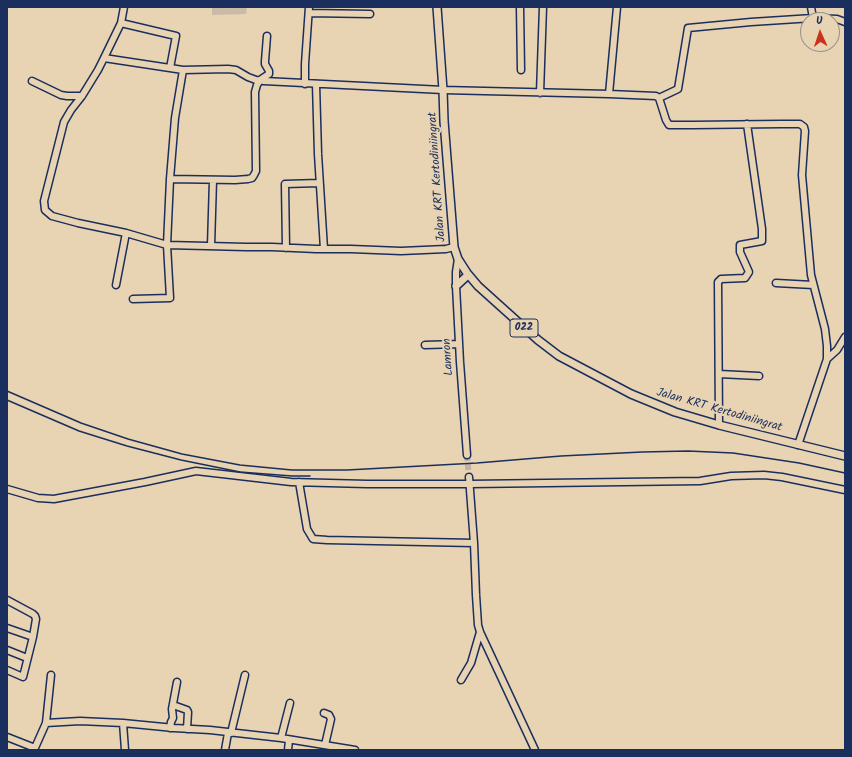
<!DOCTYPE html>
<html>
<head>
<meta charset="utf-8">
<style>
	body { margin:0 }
	#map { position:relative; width:852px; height:757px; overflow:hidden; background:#e8d3b2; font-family:Kalam,sans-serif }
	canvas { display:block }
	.frame { position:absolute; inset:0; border:8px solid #1b2f5e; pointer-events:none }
	.north { position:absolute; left:800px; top:12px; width:40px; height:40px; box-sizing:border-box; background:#e8d3b2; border:1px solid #969190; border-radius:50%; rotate:357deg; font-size:11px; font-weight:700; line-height:16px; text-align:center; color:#1b2f5e }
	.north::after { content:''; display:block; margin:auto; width:14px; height:18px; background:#c8321e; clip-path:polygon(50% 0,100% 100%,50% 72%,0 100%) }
</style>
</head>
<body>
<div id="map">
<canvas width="852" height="757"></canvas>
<div class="frame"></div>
<div class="north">U</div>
</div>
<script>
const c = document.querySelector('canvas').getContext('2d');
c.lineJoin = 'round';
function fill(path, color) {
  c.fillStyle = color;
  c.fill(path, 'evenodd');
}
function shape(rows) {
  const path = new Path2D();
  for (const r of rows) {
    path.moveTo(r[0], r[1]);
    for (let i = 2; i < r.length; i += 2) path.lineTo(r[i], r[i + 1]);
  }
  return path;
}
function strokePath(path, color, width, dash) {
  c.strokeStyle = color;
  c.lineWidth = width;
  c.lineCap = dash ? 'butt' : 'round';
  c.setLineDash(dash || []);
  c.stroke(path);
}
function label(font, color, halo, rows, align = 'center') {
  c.font = font + ' Kalam,sans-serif';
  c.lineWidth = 4;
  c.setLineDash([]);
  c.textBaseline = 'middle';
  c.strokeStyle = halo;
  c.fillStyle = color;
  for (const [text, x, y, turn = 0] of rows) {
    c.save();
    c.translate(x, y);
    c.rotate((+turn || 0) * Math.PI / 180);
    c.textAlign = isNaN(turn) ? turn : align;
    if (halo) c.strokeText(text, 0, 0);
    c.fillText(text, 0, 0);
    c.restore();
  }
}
const green = shape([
	[212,7,247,7,246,14,212,15]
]);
const minorTunnel = shape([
	[467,455,469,477]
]);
const minor = shape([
	[520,7,521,70],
	[811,7,813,18],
	[309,13,370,14],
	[121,23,176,36,170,68],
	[104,58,121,23,124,7],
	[32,81,61,95,67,96,82,96],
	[305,84,305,64,309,7],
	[316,84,318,154,324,249],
	[540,93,543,7],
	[609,94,656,96,659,98,666,120,669,125,693,125,781,124,800,124,804,127,805,131,802,175,811,275,825,329,827,346,827,359,798,445],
	[659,98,678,89,688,28,751,22,813,18,837,19,845,22],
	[170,179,235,180,248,179,252,178,254,175,256,171,255,92,257,85,260,80,269,74,269,71,265,64,265,61,267,36],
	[211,246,213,180],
	[454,247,446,249,401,251,351,249,316,249,272,247,246,247,207,246,167,245,126,233,78,223,52,216,45,210,44,201,64,122,71,110,82,96,98,70,104,58,183,70,228,69,236,70,248,77,256,80,264,81,443,90,609,94,617,7],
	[286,248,285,184,319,183],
	[458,259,456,272,456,286,460,362,467,455],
	[776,283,813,285],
	[116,285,126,233],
	[133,299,170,298,167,245,170,179,175,118,183,70],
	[425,345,459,344],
	[827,359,837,350,845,337],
	[719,374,759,376],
	[719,425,718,282,721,279,745,278,749,272,740,252,740,245,762,241,762,229,747,124],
	[469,477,474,543,476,595,478,625,480,632,535,750],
	[299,482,307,529,313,539,327,540,474,543],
	[7,489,38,498,54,499,145,482,196,471,291,482,367,484,470,484,700,481,731,476,764,475,782,477,845,490],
	[7,600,33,614,35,616,36,619,33,637,23,677,7,670],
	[7,628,33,637],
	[7,650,27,658],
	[461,680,471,663,480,632],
	[173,705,187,710,188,712,187,729],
	[324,713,329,715,331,719,325,745],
	[46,723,80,721,123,723,174,728,210,730,281,738,355,750],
	[123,723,125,750],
	[170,728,171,722,173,718,172,709,177,682],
	[231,733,245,675],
	[7,737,35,748],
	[281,738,290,703],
	[34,750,46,723,51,675],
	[225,750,228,733],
	[288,750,289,740]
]);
const major = shape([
	[437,7,443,90,444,121,454,247,458,259,467,273,478,286,538,340,559,356,631,394,675,412,719,425,845,456],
	[456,286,468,275]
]);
const rail = shape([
	[7,391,81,423,128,439,182,454,240,465,292,470,347,470,477,463,561,456,642,452,688,451,733,453,799,463,845,473],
	[7,400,79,431,127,446,181,460,240,472,292,476,310,476]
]);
const shields = [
	[524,328,28]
];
const shieldNames = [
	["022",524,328]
];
const streetNames = [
	["Jalan KRT Kertodiniingrat",438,177,-94],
	["Lamron",449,357,-94],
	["Jalan KRT Kertodiniingrat",719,411,16]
];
fill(green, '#cabba6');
strokePath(minorTunnel, '#bfb2a1', 6, [6, 3]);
strokePath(minor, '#1b2f5e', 9);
strokePath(major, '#1b2f5e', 10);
strokePath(minor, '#e8d3b2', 6);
strokePath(major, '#e8d3b2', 7);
strokePath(rail, '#1b2f5e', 1.5);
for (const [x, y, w] of shields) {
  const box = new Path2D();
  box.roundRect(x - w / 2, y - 9, w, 18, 3);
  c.fillStyle = '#e8d3b2';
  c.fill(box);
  strokePath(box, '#1b2f5e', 1);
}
label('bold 11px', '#1b2f5e', null, shieldNames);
label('12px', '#1b2f5e', '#e8d3b2', streetNames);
</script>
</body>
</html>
